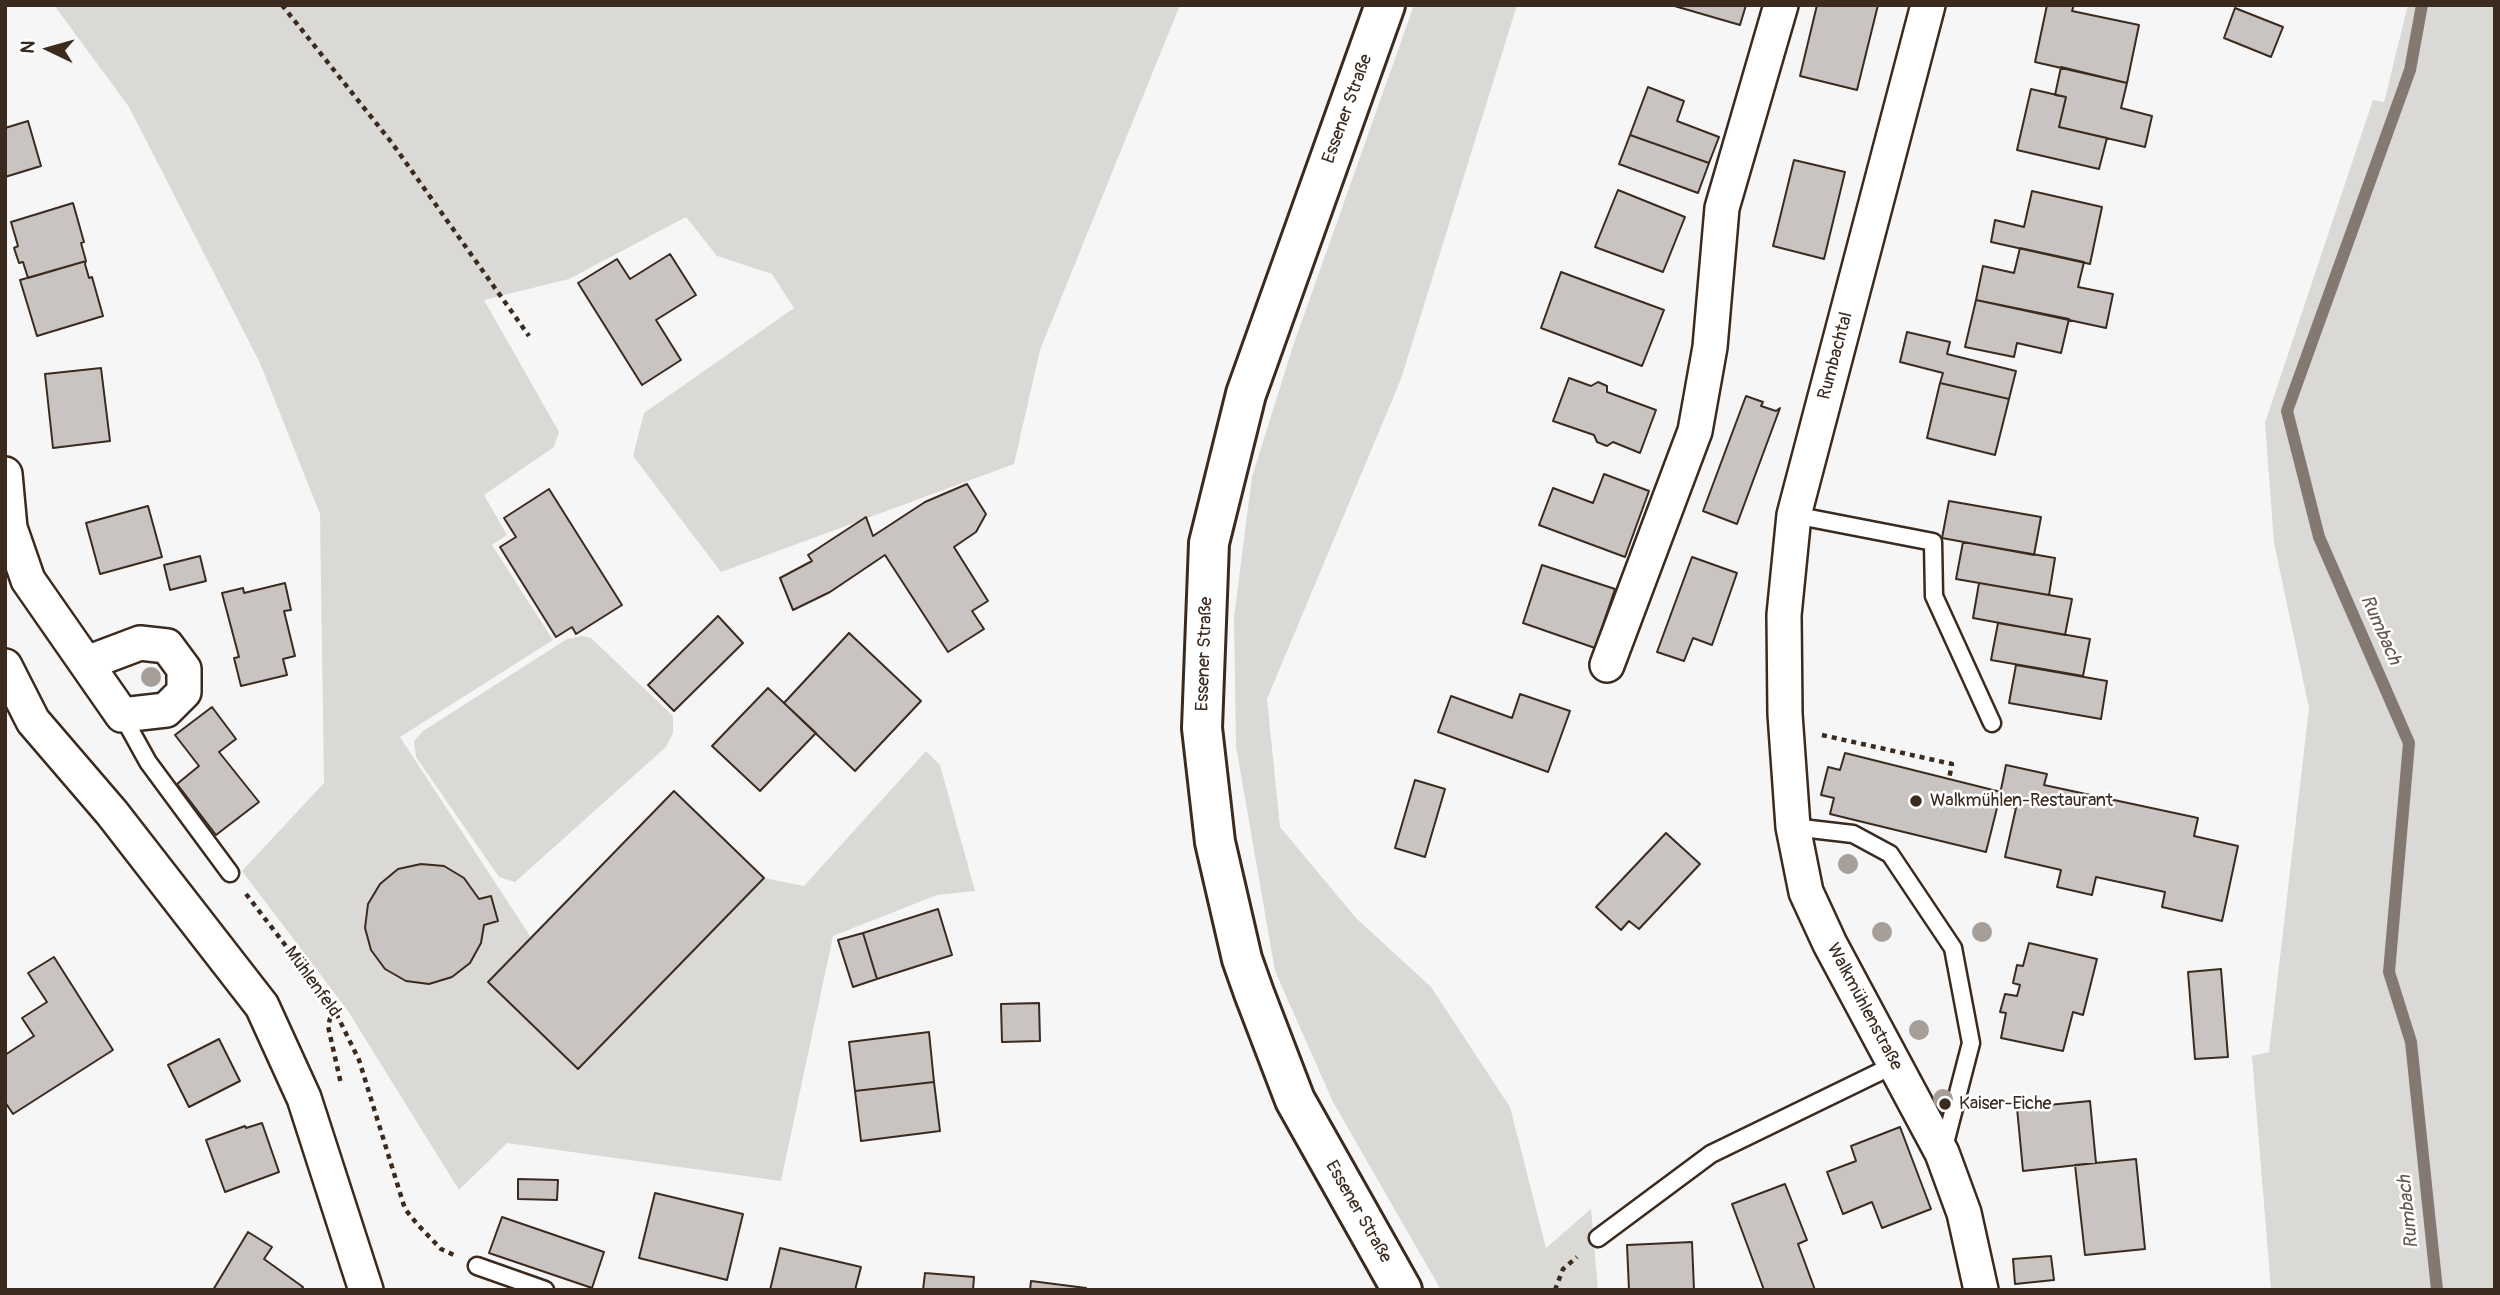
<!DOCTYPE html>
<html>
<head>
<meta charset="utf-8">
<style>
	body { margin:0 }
	#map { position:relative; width:2500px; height:1295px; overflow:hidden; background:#f7f6f6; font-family:Pangolin,sans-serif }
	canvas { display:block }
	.frame { position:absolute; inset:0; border:7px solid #3b2a1e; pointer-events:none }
	.north { position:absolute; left:14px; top:14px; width:70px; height:70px; -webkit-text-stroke:5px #fff; paint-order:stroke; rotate:275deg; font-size:19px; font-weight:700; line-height:28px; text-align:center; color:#3b2a1e }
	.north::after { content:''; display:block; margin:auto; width:24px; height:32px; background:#3b2a1e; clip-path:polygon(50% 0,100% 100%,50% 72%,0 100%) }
</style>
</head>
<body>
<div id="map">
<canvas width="2500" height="1295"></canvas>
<div class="frame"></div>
<div class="north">N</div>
</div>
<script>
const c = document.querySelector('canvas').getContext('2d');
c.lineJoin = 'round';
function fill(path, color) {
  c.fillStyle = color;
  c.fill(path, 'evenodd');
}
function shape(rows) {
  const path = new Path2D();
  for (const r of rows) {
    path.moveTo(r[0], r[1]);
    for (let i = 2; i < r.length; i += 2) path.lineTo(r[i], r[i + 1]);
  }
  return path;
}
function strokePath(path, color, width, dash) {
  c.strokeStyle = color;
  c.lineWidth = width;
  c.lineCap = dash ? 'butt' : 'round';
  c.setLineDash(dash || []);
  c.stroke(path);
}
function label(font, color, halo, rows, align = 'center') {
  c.font = font + ' Pangolin,sans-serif';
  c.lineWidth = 5;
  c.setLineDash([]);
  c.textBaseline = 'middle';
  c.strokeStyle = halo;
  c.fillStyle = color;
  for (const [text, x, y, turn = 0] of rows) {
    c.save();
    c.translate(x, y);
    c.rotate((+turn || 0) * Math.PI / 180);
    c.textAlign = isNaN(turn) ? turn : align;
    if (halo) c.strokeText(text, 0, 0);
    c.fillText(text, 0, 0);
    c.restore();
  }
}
const green = shape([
	[54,5,1180,5,1040,350,1014,464,721,572,633,456,644,413,794,308,772,274,717,256,686,217,569,279,484,300,559,432,554,447,484,495,507,535,492,545,553,640,400,737,532,939,489,983,578,1069,764,878,804,886,926,751,940,765,975,891,937,895,833,936,781,1181,507,1143,459,1190,348,1011,242,871,324,783,320,514,260,363,129,107],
	[1414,5,1517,5,1401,379,1267,699,1280,827,1356,918,1431,987,1510,1107,1546,1248,1591,1209,1598,1290,1441,1290,1333,1102,1275,971,1236,746,1234,617,1252,477,1293,346],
	[2408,5,2495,5,2495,1290,2271,1290,2252,1056,2269,1052,2309,708,2274,543,2265,423,2373,100,2384,102],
	[582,636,591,638,673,716,673,733,666,747,515,882,499,877,416,757,414,741,423,731,567,639]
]);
const stream = shape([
	[2422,5,2410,70,2287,411,2319,537,2409,743,2389,972,2411,1042,2437,1290]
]);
const building = shape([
	[1671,5,1746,5,1740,25,1671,5],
	[1817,5,1878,5,1857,90,1800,76,1817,5],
	[2047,5,2074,5,2072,11,2139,25,2127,83,2035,62,2047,5],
	[2235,8,2283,27,2271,57,2224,38,2235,8],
	[2061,67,2127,83,2121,108,2152,116,2145,147,2059,127,2066,97,2055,95,2061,67],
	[1648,87,1684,101,1677,121,1719,137,1709,163,1630,135,1648,87],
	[2031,89,2066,97,2059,127,2107,138,2099,169,2017,150,2031,89],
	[28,121,41,166,5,177,5,128,28,121],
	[1630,135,1709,163,1698,193,1619,164,1630,135],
	[1794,160,1845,172,1824,259,1773,246,1794,160],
	[1618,190,1685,217,1663,272,1595,247,1618,190],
	[2032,191,2102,207,2090,264,1991,242,1995,220,2024,227,2032,191],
	[73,203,84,242,81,243,86,261,28,278,23,262,19,263,14,248,18,246,11,222,73,203],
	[2020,248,2084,262,2078,287,2113,294,2106,328,1976,300,1983,266,2014,273,2020,248],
	[670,254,696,295,656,320,681,360,642,385,578,283,617,259,630,279,670,254],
	[86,261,85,264,89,278,92,277,103,316,37,336,20,280,86,261],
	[1561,272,1664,310,1642,366,1541,328,1561,272],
	[1976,300,2069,319,2061,353,2017,343,2014,357,1965,347,1976,300],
	[1907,332,1950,342,1947,354,2016,371,2009,399,1940,383,1943,373,1900,362,1907,332],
	[101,368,110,441,53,448,45,374,101,368],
	[1569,378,1591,386,1598,382,1607,386,1607,392,1656,410,1640,453,1613,442,1607,446,1597,442,1594,435,1553,421,1569,378],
	[1940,383,2009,399,1995,455,1927,438,1940,383],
	[1746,396,1763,402,1761,406,1776,411,1780,408,1737,524,1703,511,1746,396],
	[1604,474,1649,491,1625,557,1539,525,1553,488,1593,503,1604,474],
	[967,484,986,514,976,532,954,547,988,601,972,611,984,629,948,652,885,555,830,592,793,610,780,578,812,561,808,555,866,517,873,536,925,502,967,484],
	[549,489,622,605,576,634,572,627,556,637,500,547,516,537,504,518,549,489],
	[1949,501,2041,517,2034,555,1942,538,1949,501],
	[148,506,162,557,100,574,86,523,148,506],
	[1963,542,2055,558,2049,595,1956,579,1963,542],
	[200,556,206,581,170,590,164,565,200,556],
	[1692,557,1737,573,1712,645,1693,638,1684,661,1657,652,1692,557],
	[1542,565,1615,589,1595,648,1523,623,1542,565],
	[285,583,291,610,284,611,295,656,283,659,287,675,241,686,234,658,239,657,222,593,243,588,244,593,285,583],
	[1979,583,2072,599,2065,635,1973,618,1979,583],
	[718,616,743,643,674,711,648,685,718,616],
	[1998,623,2090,639,2083,676,1991,660,1998,623],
	[849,633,921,701,855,771,784,703,849,633],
	[2016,665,2107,681,2101,719,2009,703,2016,665],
	[768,688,816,733,760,791,712,746,768,688],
	[1520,694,1570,711,1548,772,1438,732,1451,696,1512,718,1520,694],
	[212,707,236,739,219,752,259,802,216,835,177,784,199,766,175,735,212,707],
	[1845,753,2001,792,1986,852,1830,814,1834,798,1821,795,1828,767,1840,770,1845,753],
	[2006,765,2047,774,2044,785,2198,818,2194,836,2238,846,2222,921,2162,907,2165,892,2096,877,2092,895,2057,887,2061,870,2005,857,2016,808,1998,804,2006,765],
	[1415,780,1445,789,1425,857,1395,848,1415,780],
	[674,791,764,878,578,1069,488,982,674,791],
	[1666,833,1700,864,1639,929,1629,921,1621,930,1596,907,1666,833],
	[421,864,444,866,464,878,479,899,491,896,498,921,484,925,481,943,470,963,452,977,429,984,406,981,385,969,371,950,365,928,368,904,380,884,398,869,421,864],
	[938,909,952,955,877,979,863,933,938,909],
	[863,933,877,979,853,987,838,940,863,933],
	[2029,943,2097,959,2083,1015,2073,1012,2063,1051,2001,1038,2006,1013,2000,1012,2005,994,2017,996,2020,985,2013,983,2017,965,2023,966,2029,943],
	[54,957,113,1050,13,1114,5,1102,5,1055,34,1036,22,1018,47,1002,28,973,54,957],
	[2221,969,2228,1057,2195,1059,2188,972,2221,969],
	[1039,1003,1040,1041,1002,1042,1001,1004,1039,1003],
	[929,1032,934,1082,855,1091,849,1042,929,1032],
	[219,1039,240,1081,189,1107,168,1065,219,1039],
	[934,1082,940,1131,861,1141,855,1091,934,1082],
	[2090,1101,2096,1163,2023,1171,2017,1108,2090,1101],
	[262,1123,279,1172,225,1192,206,1140,245,1126,246,1128,262,1123],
	[1900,1127,1931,1209,1882,1228,1872,1202,1843,1214,1827,1172,1856,1161,1851,1146,1900,1127],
	[2136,1159,2145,1249,2085,1255,2075,1165,2136,1159],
	[518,1179,558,1180,557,1200,518,1199,518,1179],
	[1785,1184,1807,1240,1798,1244,1815,1290,1764,1290,1732,1204,1785,1184],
	[655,1193,743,1214,727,1280,639,1258,655,1193],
	[502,1217,604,1252,592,1288,489,1253,502,1217],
	[248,1232,272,1247,264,1259,303,1287,301,1290,213,1290,248,1232],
	[1692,1242,1694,1290,1629,1290,1627,1245,1692,1242],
	[780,1248,861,1267,855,1290,770,1290,780,1248],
	[2051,1256,2054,1280,2015,1284,2013,1259,2051,1256],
	[925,1273,974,1277,973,1290,923,1290,925,1273],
	[1031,1281,1086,1288,1086,1290,1030,1290,1031,1281]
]);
const path = shape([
	[282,5,392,143,529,336],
	[1822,735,1952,764,1949,779],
	[246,894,333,1007,359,1060,405,1209,418,1225,441,1249,454,1255],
	[333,1008,328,1026,341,1084],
	[1555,1290,1563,1269,1577,1257]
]);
const service = shape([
	[1794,515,1933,542,1934,596,1992,723],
	[122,715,148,762,230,873],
	[1793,827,1853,834,1890,854,1953,948,1971,1043,1943,1151],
	[1598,1238,1711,1154,1894,1065],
	[477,1266,545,1290]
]);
const minor = shape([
	[1928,5,1794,515,1784,615,1785,714,1793,827,1806,892,1830,944,1942,1153,1964,1213,1981,1290],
	[5,474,10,528,28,580,122,715,166,710,184,692,184,669,167,646,140,643,87,663],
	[1607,665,1695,431,1710,347,1722,208,1781,5],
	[5,666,33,721,112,813,262,1006,304,1098,366,1290]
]);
const primary = shape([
	[1385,5,1246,394,1209,543,1202,728,1215,842,1242,959,1254,993,1295,1100,1402,1290]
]);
const trees = [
	[151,677],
	[1848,864],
	[1882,932],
	[1982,932],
	[1919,1030],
	[1943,1099]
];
const markers = [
	[1916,801,7,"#3b2a1e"],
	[1945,1104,7,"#3b2a1e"]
];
const streetNames = [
	["Essener Straße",1348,109,-70],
	["Rumbachtal",1836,356,-75],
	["Essener Straße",1205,654,-88],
	["Mühlenfeld",312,982,54],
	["Walkmühlenstraße",1864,1007,62],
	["Essener Straße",1358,1212,60]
];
const poiNames = [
	["Walkmühlen-Restaurant",1930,801],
	["Kaiser-Eiche",1959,1104]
];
const waterNames = [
	["Rumbach",2380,630,66],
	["Rumbach",2409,1212,-96]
];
fill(green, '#dbd9d6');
strokePath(stream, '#847972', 12);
fill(building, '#c9c3c1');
strokePath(building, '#3b2a1e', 2);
strokePath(service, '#3b2a1e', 21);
strokePath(minor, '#3b2a1e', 38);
strokePath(primary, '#3b2a1e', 44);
strokePath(path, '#3b2a1e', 4.5, [5, 5]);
strokePath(service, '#fff', 16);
strokePath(minor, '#fff', 33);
strokePath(primary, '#fff', 38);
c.fillStyle = '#a69e98';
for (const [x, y] of trees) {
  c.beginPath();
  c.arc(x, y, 10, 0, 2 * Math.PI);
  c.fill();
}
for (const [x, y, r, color] of markers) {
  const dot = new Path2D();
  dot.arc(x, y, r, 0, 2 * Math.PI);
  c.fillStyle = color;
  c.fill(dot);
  strokePath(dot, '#fff', 2.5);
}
label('18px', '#3b2a1e', '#fff', streetNames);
label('18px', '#3b2a1e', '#fff', poiNames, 'left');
label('italic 19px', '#65584f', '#fff', waterNames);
</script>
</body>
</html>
